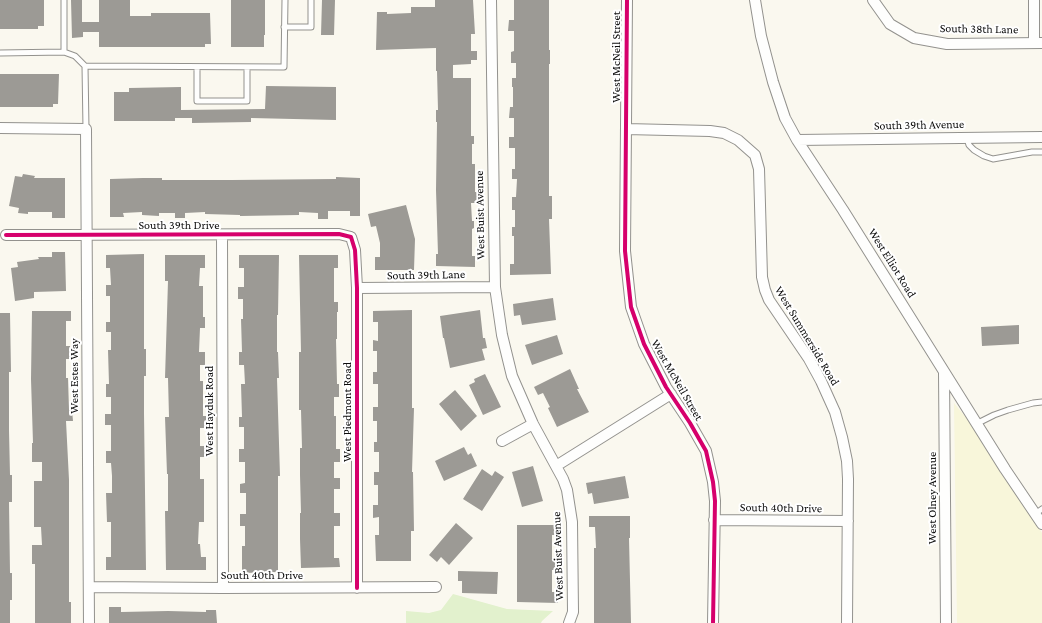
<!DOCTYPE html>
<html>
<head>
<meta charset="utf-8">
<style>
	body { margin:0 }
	canvas { display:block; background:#faf8ef }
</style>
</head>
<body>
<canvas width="1042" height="623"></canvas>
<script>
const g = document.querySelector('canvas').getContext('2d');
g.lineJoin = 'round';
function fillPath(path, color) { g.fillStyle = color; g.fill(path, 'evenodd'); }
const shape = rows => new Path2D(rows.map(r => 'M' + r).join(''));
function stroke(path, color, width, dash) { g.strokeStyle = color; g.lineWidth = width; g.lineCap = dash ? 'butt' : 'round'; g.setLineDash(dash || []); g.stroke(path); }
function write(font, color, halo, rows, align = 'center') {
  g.font = font + ' "Crimson Pro",serif'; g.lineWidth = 4; g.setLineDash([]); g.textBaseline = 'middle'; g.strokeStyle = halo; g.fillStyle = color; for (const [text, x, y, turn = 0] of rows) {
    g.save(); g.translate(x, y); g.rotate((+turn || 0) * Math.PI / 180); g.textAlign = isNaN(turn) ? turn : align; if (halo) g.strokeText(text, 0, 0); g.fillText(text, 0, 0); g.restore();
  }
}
const farmland = shape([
	[954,403,973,426,1042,533,1042,623,957,623]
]);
const green = shape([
	[453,594,507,609,553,611,542,621,541,623,406,623,406,611,429,613,441,610]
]);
const building = shape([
	[0,0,44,0,44,26,38,26,38,29,0,29],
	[71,0,82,0,82,22,99,22,99,0,130,0,130,16,151,16,151,13,210,13,211,44,205,44,205,47,99,47,99,32,83,32,83,37,72,38],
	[231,0,265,0,265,35,264,35,264,47,231,47],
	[322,0,335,0,334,35,321,35],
	[435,0,473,0,475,34,471,34,471,51,477,51,477,60,471,60,471,64,453,65,453,78,471,78,471,136,474,136,474,144,472,144,472,164,475,164,475,192,477,192,477,203,471,203,472,221,474,221,474,228,472,229,472,256,475,256,475,267,436,266,436,254,438,254,436,190,437,122,436,122,436,110,438,110,437,71,436,71,436,48,376,50,377,12,387,12,387,14,411,13,411,7,435,7],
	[514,0,549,0,549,50,550,50,550,64,549,64,549,196,552,196,552,219,549,219,551,274,510,275,510,264,514,264,514,236,512,236,512,227,515,227,515,210,512,210,512,197,516,197,517,179,512,179,512,169,515,169,515,148,509,148,509,137,514,137,514,118,509,118,510,107,513,107,513,87,512,87,512,78,516,78,516,63,511,63,511,52,514,51,514,31,508,31,509,20,514,20],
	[0,74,59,74,58,104,53,104,53,107,0,107],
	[266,86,336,87,336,120,251,118,251,122,192,123,192,118,175,118,175,121,114,121,114,92,129,92,129,88,181,87,181,110,265,109],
	[23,174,35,176,34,178,65,178,65,218,52,218,52,212,28,212,28,214,18,213,19,208,9,206,15,176,22,177],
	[336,177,360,178,360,216,350,216,350,211,328,211,328,219,318,219,318,213,299,212,299,215,240,216,240,215,205,214,205,212,185,213,185,218,175,218,175,213,159,213,159,216,142,215,142,212,123,213,124,217,110,217,110,179,143,178,162,178,162,180,232,180,336,179],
	[406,205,415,239,414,270,375,270,375,257,380,257,380,243,376,226,371,227,368,214],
	[52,252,65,252,66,291,34,292,34,298,15,301,11,268,18,267,17,262,39,259,38,257,52,257],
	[144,254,144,349,146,349,146,376,144,376,144,413,146,570,106,570,106,557,111,557,111,522,107,522,106,493,112,493,112,476,111,463,106,463,106,451,111,451,111,425,105,425,105,414,111,414,111,397,106,397,106,384,109,384,108,350,111,350,111,332,106,332,106,322,110,322,110,296,106,296,106,285,111,285,110,268,106,268,106,255],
	[165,255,205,255,205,268,200,268,199,286,203,286,203,317,205,317,205,328,200,328,199,352,205,352,205,365,200,365,200,381,203,381,203,416,206,416,206,428,200,428,200,446,205,446,205,457,200,457,200,479,204,479,204,522,199,522,198,544,200,544,201,557,206,557,206,570,166,570,165,511,168,511,168,474,167,474,165,417,169,417,168,378,165,378,168,281,165,281],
	[239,255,279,255,278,315,277,315,277,352,278,352,279,378,277,378,280,476,278,476,278,572,242,573,242,546,245,546,245,526,240,526,240,514,246,514,246,493,240,493,240,484,245,483,245,462,239,462,239,449,244,449,244,427,239,427,239,417,242,417,241,384,245,384,244,365,239,365,239,352,242,352,241,319,243,319,243,299,238,299,238,287,244,287,244,268,239,268],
	[299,255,338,255,338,268,334,268,334,302,338,302,338,312,337,312,337,339,336,339,337,384,339,384,339,397,334,397,334,416,336,416,336,449,340,449,340,462,334,462,334,478,340,478,340,489,334,489,334,513,340,513,340,526,334,526,334,558,339,558,340,567,301,568,300,539,300,513,301,513,300,475,300,448,302,448,301,410,299,410,299,352,301,352],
	[553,298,556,320,522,325,520,315,514,316,513,304],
	[412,310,412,408,414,408,412,472,413,472,414,531,411,531,411,561,376,561,375,535,379,535,379,517,373,518,373,505,378,505,378,485,374,485,374,472,379,472,379,452,374,452,374,442,377,442,377,421,373,421,373,407,378,407,378,384,373,384,373,372,377,372,377,351,373,351,373,340,378,341,378,322,373,322,373,311],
	[480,310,483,338,485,338,487,348,482,349,485,360,450,368,444,338,443,338,440,316],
	[32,311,71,311,71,321,66,321,66,346,70,346,71,359,66,359,66,378,68,378,69,410,72,410,73,421,66,421,69,480,69,602,71,602,71,623,35,623,35,564,32,564,32,545,42,545,41,527,34,527,34,481,42,481,42,462,32,462,32,443,33,443,31,379],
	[0,313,10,313,11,372,9,372,9,430,10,475,12,475,12,502,9,502,10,573,12,573,12,600,10,600,10,623,0,623],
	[1019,325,1019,344,982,346,981,327],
	[557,335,563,354,532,365,525,345],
	[570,369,579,389,577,389,589,412,557,427,548,408,550,407,543,393,538,395,534,387],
	[485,374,501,407,483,415,469,385,475,382,474,379],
	[455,390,477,416,461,431,439,404],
	[464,447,468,455,471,453,477,466,444,481,435,461],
	[533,466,543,501,522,507,512,472],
	[482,469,492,476,495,471,504,477,482,511,463,499],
	[625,476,629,498,594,504,592,493,588,494,586,483],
	[589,516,630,516,630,538,629,538,631,623,594,623,594,548,596,548,595,527,589,527],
	[456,523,473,538,449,565,441,557,437,562,429,555],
	[517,525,558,525,558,535,552,535,552,558,555,558,555,570,552,570,552,592,558,592,558,603,517,602],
	[458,571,498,572,497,594,462,593,462,581,458,581],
	[109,607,121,607,121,612,168,611,206,612,206,610,216,610,217,623,109,623]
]);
const service = shape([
	[284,27,311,27,311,0],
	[64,52,64,0],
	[0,53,64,52,75,56,85,66,284,67,285,0],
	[85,66,86,129],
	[197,67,197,101,247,101,247,67],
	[967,138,969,145,974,150,984,156,993,159,1032,152,1042,152],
	[976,424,994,415,1008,410,1033,403,1042,402],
	[1035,514,1042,509]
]);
const minor = shape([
	[491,0,495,287,502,335,512,376,533,424,563,479,567,490,572,522,573,612,569,623],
	[627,0,625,251,631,307,644,344,666,387,690,423,706,451,713,482,715,501,713,623],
	[755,0,761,36,773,82,785,118,797,140,843,210,1005,469,1042,524],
	[873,0,890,24,914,38,947,44,1042,43],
	[1034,0,1034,43],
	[0,128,86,129,89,623],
	[626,129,710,131,724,133,738,140,755,155,759,169,762,277,765,290,769,300,809,359,821,381,835,412,842,437,847,461,848,479,847,623],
	[797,140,1042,137],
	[6,235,339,234,351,237,355,250,357,288,357,588],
	[222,235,223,588],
	[357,288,495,287],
	[944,373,946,623],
	[502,441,533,424],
	[556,466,671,394],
	[714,520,848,521],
	[89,587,223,588,436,587]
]);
const cycleway = shape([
	[627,0,625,251,631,307,644,344,666,387,690,423,706,451,713,482,715,501,713,623],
	[6,235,339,234,351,237,355,250,357,288,357,588]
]);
const streetNames = [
	["South 38th Lane",979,29,1],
	["West McNeil Street",616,57,-90],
	["South 39th Avenue",919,125,-1],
	["West Buist Avenue",480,215,-91],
	["South 39th Drive",179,225],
	["West Elliot Road",892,263,58],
	["South 39th Lane",426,275,-1],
	["West Summerside Road",807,336,59],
	["West Estes Way",74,376,-90],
	["West McNeil Street",677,380,60],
	["West Hayduk Road",209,411,-90],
	["West Piedmont Road",347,412,-90],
	["West Olney Avenue",932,498,-90],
	["South 40th Drive",781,508,1],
	["West Buist Avenue",558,556,-92],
	["South 40th Drive",262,575]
];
fillPath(farmland, '#f8f6da');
fillPath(green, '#e2f1cd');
fillPath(building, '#9c9a95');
stroke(service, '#93928e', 7);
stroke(minor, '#93928e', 12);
stroke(service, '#fefefd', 5);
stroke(minor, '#fefefd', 10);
stroke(cycleway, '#d6006c', 4);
write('12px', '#0b0b0b', '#fff', streetNames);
</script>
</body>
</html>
